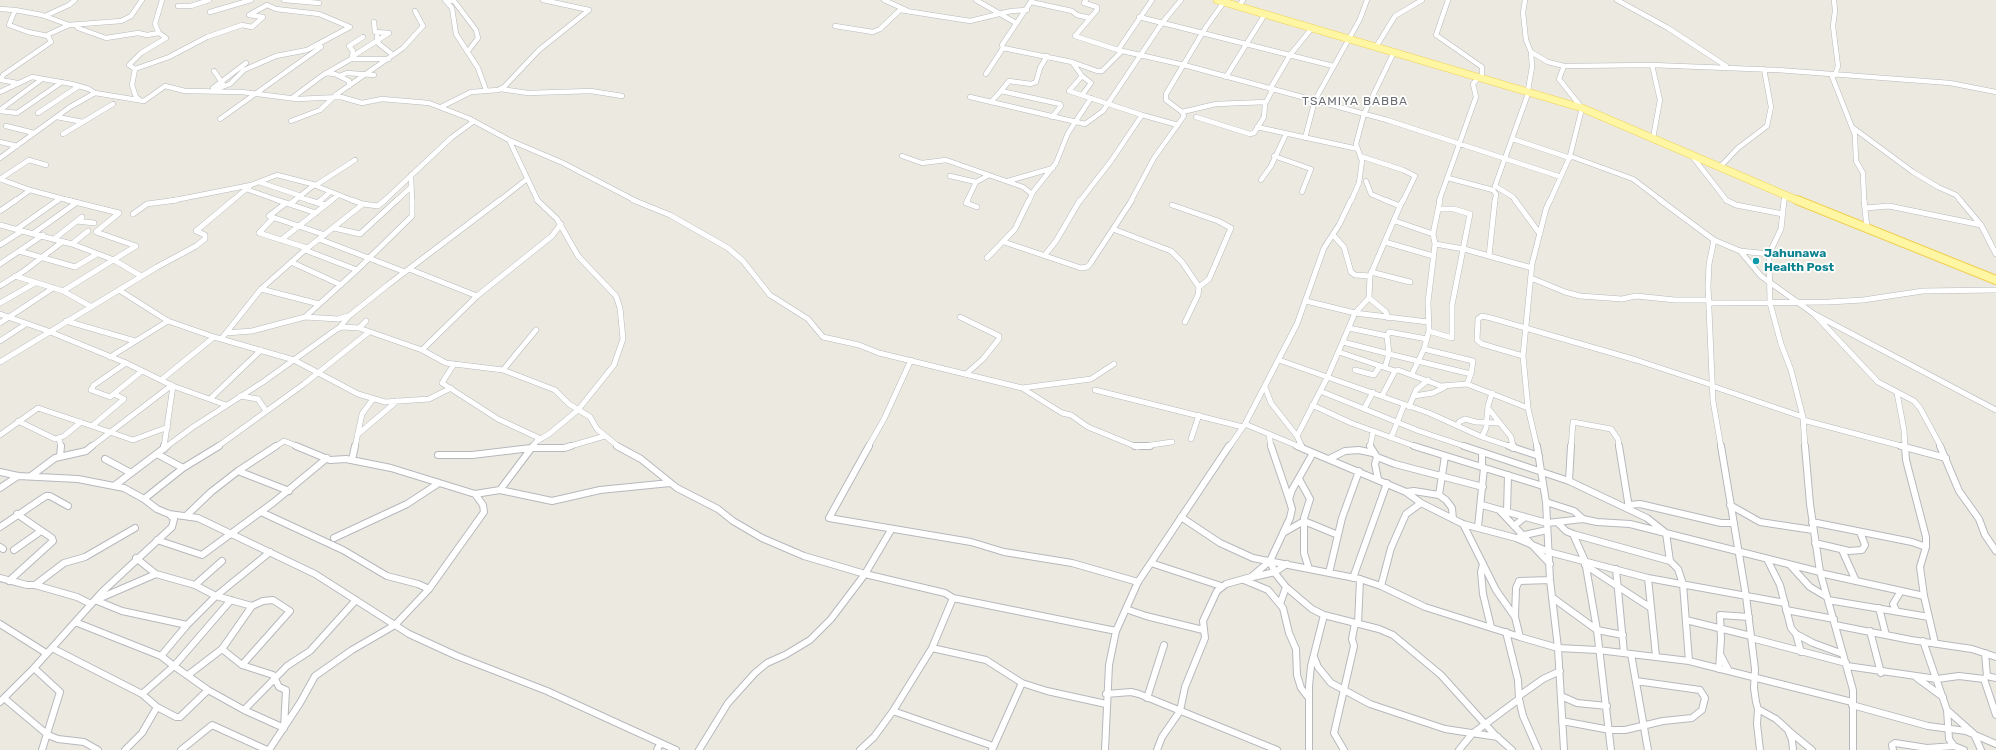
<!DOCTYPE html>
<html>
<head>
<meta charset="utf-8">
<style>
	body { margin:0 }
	canvas { display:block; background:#eceae0 }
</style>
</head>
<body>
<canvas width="1996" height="750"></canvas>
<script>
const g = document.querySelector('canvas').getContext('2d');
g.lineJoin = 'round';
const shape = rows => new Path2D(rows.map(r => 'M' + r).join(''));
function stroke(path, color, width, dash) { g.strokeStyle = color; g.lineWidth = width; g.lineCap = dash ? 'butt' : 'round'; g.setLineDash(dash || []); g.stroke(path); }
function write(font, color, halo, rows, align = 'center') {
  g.font = font + ' Rubik,sans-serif'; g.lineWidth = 3.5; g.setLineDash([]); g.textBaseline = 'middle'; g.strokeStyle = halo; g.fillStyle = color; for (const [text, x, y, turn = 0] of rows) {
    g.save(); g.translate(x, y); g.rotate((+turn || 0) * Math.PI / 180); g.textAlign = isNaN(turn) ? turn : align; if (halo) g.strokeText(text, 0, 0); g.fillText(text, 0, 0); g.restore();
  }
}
const minorFar2 = shape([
	[284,0,319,3],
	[445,0,452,8,456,34,478,68,486,90],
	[445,0,454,1,476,30,478,38,468,51],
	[543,0,589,10],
	[884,0,906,10],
	[976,0,1016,23],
	[1032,0,1002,45,1003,48,1072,62,1082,76,1069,91,1142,115,1111,161,1080,201],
	[1086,0,1084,3,1097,7,1097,10,1075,36,1118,50,1184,65,1387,120,1561,177],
	[1448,0,1436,35,1482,67,1482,78],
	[1525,0,1523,13,1526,40,1531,52,1532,67,1528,90],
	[1617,0,1668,28,1726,66],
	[1834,0,1835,11,1833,26,1838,66,1835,75],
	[1031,2,1072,11,1077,15,1090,18],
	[178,6,191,6,209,0],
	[1239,6,1243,0],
	[0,9,15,10,9,25,28,32,48,36],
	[15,10,42,15,69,25],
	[210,12,251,0],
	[45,16,69,5,75,0],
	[1139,17,1333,66],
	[76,25,78,28,106,38,138,33,147,35,159,33],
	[835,26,873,32,880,29,900,10,970,21,1011,11,1027,10],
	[377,36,378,43,393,55],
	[1376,47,1395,16,1422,0],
	[1118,50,1152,0],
	[1531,52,1548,62,1564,66],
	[353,56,389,33,375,32,374,22],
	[1047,56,1040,68,1036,82,1031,84,1009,81,1001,91,1060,104,1061,106,1052,117],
	[352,57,353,51,349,46,363,37],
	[1072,62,1097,71,1102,71,1122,51],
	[1652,65,1660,100,1653,138],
	[135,69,169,57,207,37,242,25,252,27,263,17,249,15,267,5,276,9,319,14,350,27],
	[214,71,223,84],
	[326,73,335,74,349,81,349,86],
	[986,74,1003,48],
	[1831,74,1855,135,1856,161,1863,173,1864,201],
	[339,76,347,73,374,75],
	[1082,76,1091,83,1082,95],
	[1226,77,1265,14],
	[17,83,1,80,3,75,51,42,48,36,49,34,69,25,121,21,131,16,142,0],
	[213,88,246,63],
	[500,89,528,93,591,91,622,96],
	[1270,89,1290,55,1312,28],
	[214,90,230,84,244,70,276,56,307,50,350,27],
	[0,92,32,77,72,84,89,89,95,93],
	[970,97,1085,124,1103,111,1162,23,1181,0],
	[292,98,323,75,351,59,389,59],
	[140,100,136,97,132,85,135,69,129,65,141,53,166,38,159,33,155,24,162,0],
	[991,102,1001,91],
	[441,107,471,92,498,90,504,87,539,50,589,10],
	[0,110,42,79],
	[0,111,17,113,62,82],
	[1182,112,1216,104,1266,102],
	[38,113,79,86],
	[1142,115,1178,125],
	[57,117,83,122],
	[1196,117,1250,134,1254,133,1264,117,1265,104,1273,89],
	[220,119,321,47],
	[291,121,320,110,337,94,403,48,423,26,415,11],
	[6,126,34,133],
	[1257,127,1358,149],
	[1852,127,1913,172,1938,187,1956,195,1961,201],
	[63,134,113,104],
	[1305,138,1315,100,1360,19,1367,0],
	[1513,139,1570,158],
	[509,140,538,201],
	[0,142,17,146],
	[902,156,922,163,946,160,1023,187,1032,194],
	[1274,156,1311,169,1302,192],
	[1360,156,1403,170,1415,176,1403,201],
	[1570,156,1633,179,1662,201],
	[1692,156,1727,201],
	[0,158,70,107,95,93,144,101,165,86,185,91,242,92,297,99,341,97,362,103,382,99,429,103,468,118,509,140,563,163,636,201],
	[1720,167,1738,148,1767,126,1771,107,1764,69],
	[411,175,412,201],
	[950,176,976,182],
	[1448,178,1493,190,1496,194,1495,201],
	[0,179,29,160,46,165],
	[0,179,30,190],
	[1261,180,1271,166,1286,134],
	[1008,181,1053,168],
	[1366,181,1371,194,1387,201],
	[259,182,301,196],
	[246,189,280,201],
	[299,197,311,201],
	[15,201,30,190,71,201],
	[57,201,59,199],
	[170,201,251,185,277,175,316,185,355,160],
	[232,201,251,185],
	[294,201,314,185,354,201],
	[320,201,330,192],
	[331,201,338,195],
	[384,201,451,138,474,121],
	[396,201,411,187],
	[499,201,527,179],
	[967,201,976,182,989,175],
	[1029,201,1033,192,1056,163,1068,133,1091,98],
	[1131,201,1154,158,1184,116,1182,112,1166,100,1166,94,1206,27,1224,2],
	[1351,201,1359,183,1362,161,1356,144,1364,114,1394,52],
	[1439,201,1476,97,1473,84,1479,77],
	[1516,201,1513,197,1495,186,1529,91],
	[1550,201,1570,156,1582,108,1559,79,1564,66,1652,65,1778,70,1950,83,1996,92],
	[1784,201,1785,195]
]);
const minorFar1 = shape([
	[277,200,316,213],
	[308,200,325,205],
	[633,200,670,215,728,248,743,261,770,295,808,319,823,337,859,345,879,353,1022,388,1062,413,1071,415,1088,427,1137,447,1172,442],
	[968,200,966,203,977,207],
	[1515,200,1540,234],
	[1660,200,1714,240,1740,251,1769,254],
	[1726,200,1736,205,1783,214],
	[1784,200,1781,229,1769,254,1770,303,1781,344,1791,370,1803,417,1805,447],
	[1864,200,1867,228],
	[1960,200,1981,225,1996,254],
	[286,203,269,216,325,235],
	[317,203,321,200],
	[290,204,295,200],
	[363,204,378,206,385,200],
	[1172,205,1218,221,1231,228,1209,279,1199,287],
	[1400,206,1403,200],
	[1865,208,1889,206,1981,225],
	[0,211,16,200],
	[133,214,147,204,177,200],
	[273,218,259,233,307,248],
	[77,221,94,223],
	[1395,221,1433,234],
	[0,225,22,231,0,245],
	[334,228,360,234,397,200],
	[17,229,58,200],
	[1113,229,1132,200],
	[22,231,72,244,88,231],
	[34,233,76,203],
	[1333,235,1344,247,1351,272,1355,275,1370,276],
	[54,239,82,217],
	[319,239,405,272],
	[281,240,332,200],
	[1714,240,1709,264,1708,286,1713,401,1721,447],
	[1004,242,1081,268,1087,267,1090,264,1113,229,1171,251,1182,262,1199,287,1198,295,1185,322],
	[1385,242,1433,256],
	[72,244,114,260,141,276],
	[1435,244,1464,249,1532,268],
	[305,250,357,270],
	[19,251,75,267,97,254],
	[1740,251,1761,276,1814,314,1996,410],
	[1045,255,1056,241,1080,200],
	[1489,256,1495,200],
	[987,258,1015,229,1029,200],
	[291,262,341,285],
	[0,264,43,235],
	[409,269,477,296],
	[1371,272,1410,282],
	[15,276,63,291,90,306],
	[1531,278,1565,292,1580,296,1622,299,1636,296,1675,300,1709,300],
	[0,286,24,271,62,242],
	[261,289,319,304],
	[119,290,168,321,214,337,294,360,358,394,385,402,429,399,451,388],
	[63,291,136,246,96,232,119,213,67,200],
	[1369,298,1386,312,1388,318],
	[1306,301,1355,313,1428,322],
	[0,303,35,283],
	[1709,303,1829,302,1863,300,1923,291,1996,290],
	[0,314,48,331,126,363,173,386,226,405],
	[1814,314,1878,382,1914,401,1920,408,1941,447],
	[305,317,357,270,412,216,412,200],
	[960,317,999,336,999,339,983,359,966,374],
	[66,321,135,341],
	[0,323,53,288],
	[339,328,349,316,389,284,500,200],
	[359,328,366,321],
	[1349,328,1387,336,1389,354,1471,374,1467,384],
	[1429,331,1452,338,1452,305,1470,214,1454,209,1438,209],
	[226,333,252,331,305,317,338,319,348,316],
	[1387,336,1389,332,1427,339],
	[222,338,261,289,305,250,363,204,352,200],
	[0,341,26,324],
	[1343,342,1389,354,1385,367],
	[1424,349,1473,361,1471,374],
	[422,350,477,296,552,236,561,224],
	[1339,352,1395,371],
	[1523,356,1482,344,1477,340,1478,319,1482,316,1491,318,1636,360,1712,385],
	[110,357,168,321],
	[1279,360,1429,413,1482,437,1512,447],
	[0,362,157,267,196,246,205,239,205,235,196,231,233,200],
	[126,363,94,385,91,390,110,397,142,371],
	[454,364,442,383,498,419,541,439],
	[503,370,536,330],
	[1355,370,1374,375,1380,366],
	[1412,374,1424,349,1429,331,1428,302,1435,244,1433,234,1440,200],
	[161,380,214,337],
	[1712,386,1803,417],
	[1265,387,1271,403,1297,436],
	[1022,388,1091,379,1114,364],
	[1095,390,1243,427],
	[1320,391,1419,431,1467,447],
	[1897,393,1904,430,1905,447],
	[114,394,124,399,92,426,133,440,168,427],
	[240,396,258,399,266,411],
	[1382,396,1395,371,1398,370,1441,386,1467,384,1528,408],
	[1414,396,1433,393,1445,387],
	[210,399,261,350],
	[1312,405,1351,423,1417,447],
	[1409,407,1416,390,1428,380],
	[1488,408,1511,437,1513,447],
	[1364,409,1373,392],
	[1803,420,1905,447],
	[18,421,55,439,64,436,81,422],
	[1245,424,1300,447],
	[1458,426,1459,422,1465,419,1476,422,1500,423],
	[1269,434,1271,447],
	[0,435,38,408,92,426],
	[357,435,397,401],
	[1482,437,1486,428,1488,406,1492,393],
	[1391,438,1404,405],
	[59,439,61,447],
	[1191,439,1199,415],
	[91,447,172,385],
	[164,447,173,386],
	[166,447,193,427,263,382,337,329,343,327,359,328,422,350,446,363,503,370,555,390,569,404,590,417,597,429,619,447],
	[217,447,304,384,369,332],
	[275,447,284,441,299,447],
	[355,447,362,414,373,399],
	[532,447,537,441,549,434,578,410,614,365,623,339,620,308,616,296,578,256,557,219,537,200],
	[567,447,605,436],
	[868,447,884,419,911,360],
	[1229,447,1245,424,1297,324,1324,248,1339,225,1351,200],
	[1302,447,1297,436,1328,376,1355,313,1369,298,1370,276,1400,206,1385,200],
	[1370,447,1373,432],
	[1537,447,1528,408,1523,356,1532,264,1546,209,1550,200],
	[1571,447,1573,422,1611,429,1618,439,1619,447]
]);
const minor = shape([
	[296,446,330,460,346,459,391,468,475,494,500,490,533,446],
	[617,446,641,459,677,488,718,509,733,521,762,538,804,556,865,574,945,593,953,598,1116,631],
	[869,446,829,518,971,542,1004,552,1072,563,1138,582],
	[1135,446,1150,446],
	[1271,446,1289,499],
	[1297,446,1406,492,1421,503,1463,524,1516,538,1549,552,1648,578,1785,603],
	[1301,446,1302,448],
	[1370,446,1377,457,1395,464,1483,487],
	[1414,446,1543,486],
	[1464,446,1569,481,1647,518,1666,533,1670,561,1678,569,1683,584,1689,661],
	[1509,446,1539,456],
	[1513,446,1513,448],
	[1537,446,1546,502,1550,580,1558,648,1564,750],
	[1619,446,1629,508],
	[1721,446,1746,596,1755,669,1754,688,1756,702,1758,709,1776,719,1788,730,1792,740,1793,750],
	[1805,446,1810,504,1820,572,1853,690,1853,750],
	[1901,446,1946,458],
	[1905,446,1906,460,1926,537,1926,547,1920,567,1924,596,1935,643],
	[1940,446,1959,491,1979,519,1985,535,1996,551],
	[164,449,164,446],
	[1482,453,1482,467],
	[157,454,183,468,219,446],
	[438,455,472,455,531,448,564,448,571,446],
	[60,456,61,446],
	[1377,457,1375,464,1378,479],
	[105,459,131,473],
	[1329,459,1345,451,1359,450,1373,453],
	[352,460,355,446],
	[238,471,289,491],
	[0,472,18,476,78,479,124,488,144,499,157,509,169,514,198,518,315,574,409,634,457,656,547,691,676,750],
	[31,476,55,458,86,451,92,446],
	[1299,479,1310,499,1304,518,1304,553,1309,569],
	[1569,481,1571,446],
	[114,486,167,446],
	[0,488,18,476],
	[500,490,552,501,600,490,670,483],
	[1406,492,1414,491,1439,495,1446,500,1452,508,1453,519],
	[1439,495,1445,456],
	[144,499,183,468],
	[1546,502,1574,511,1583,519,1597,522,1630,524,1820,572],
	[1482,505,1547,523,1583,519],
	[1629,505,1640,504,1721,523,1734,523],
	[1730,505,1760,522,1813,530],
	[1500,511,1550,564],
	[261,512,343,550,387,576,418,584,429,589],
	[1507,512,1508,475],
	[187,515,211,492,238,471,276,446],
	[1181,517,1220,543,1253,558,1360,579,1381,586,1425,607,1520,637],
	[1812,522,1912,542,1926,547],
	[1558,523,1566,531,1573,534,1670,561],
	[1463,524,1496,590,1515,617,1520,637,1558,648,1598,650,1689,661,1852,702],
	[1514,526,1525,517],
	[0,527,46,496,50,496,68,506],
	[1478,527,1484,468],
	[1283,533,1304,521,1338,535],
	[1573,534,1585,561,1597,630,1611,750],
	[1520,536,1547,530],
	[334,538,407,504,439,483],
	[157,540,202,555,274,502,327,458],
	[1815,543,1849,551,1862,550,1865,545,1860,532],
	[0,547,3,549],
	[14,550,41,531],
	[1842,550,1856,581],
	[136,558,156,574,195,585,216,596,252,606,222,649,242,665,273,675,279,687,286,690,284,728,244,710],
	[1767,559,1780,585,1791,628,1796,634,1813,643,1843,654],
	[1151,563,1221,586],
	[1483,564,1481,572,1483,594,1491,627],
	[1585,565,1651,608],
	[1790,565,1810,587,1827,597],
	[1616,569,1624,653],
	[1329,573,1342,518,1359,471],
	[1820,573,1924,596],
	[1253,577,1275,572,1287,564],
	[0,578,27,585,35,585,77,597,91,604],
	[1353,578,1387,483],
	[1648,578,1656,656],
	[1244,580,1268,590,1283,608,1289,633,1296,649,1297,675,1301,688,1308,697],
	[9,581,53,541,52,538,17,514],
	[35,585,64,563,85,557,135,528],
	[195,585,222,561],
	[1381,586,1391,548,1406,514,1421,503],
	[1553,598,1597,630,1623,635],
	[98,599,156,574],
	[95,600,122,611,187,625],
	[1828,600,1929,617],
	[1280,604,1286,587],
	[1879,608,1886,635],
	[1126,609,1146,616,1203,630],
	[1786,610,1834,619],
	[1896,610,1893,604,1901,591],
	[1324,615,1379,629,1393,635,1441,675,1495,735,1512,750],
	[1515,616,1516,588,1519,581,1550,580],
	[1686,620,1751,636],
	[75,622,161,656,174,666,231,600],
	[0,624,46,653],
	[1358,624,1360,579],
	[1835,625,1911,640,1972,649,1996,657],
	[1870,631,1881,673],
	[1506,632,1518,680,1519,699,1523,716,1538,750],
	[1796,634,1801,652],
	[1751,638,1846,663],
	[1923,641,1947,710,1949,739,1954,746,1964,750],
	[52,648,142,694,174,666,208,690,244,710,287,666,310,651,356,600],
	[932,648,986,660,1022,683,1047,691,1106,704],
	[1631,654,1648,750],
	[1720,654,1729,671],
	[161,656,187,625,216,596,270,552],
	[1314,657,1318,667,1331,683,1370,704,1445,729,1498,737],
	[242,665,290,611,273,600,263,601,252,606],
	[1847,666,1937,679,1959,676,1984,679,1987,676,1985,653],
	[34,668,60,692,42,750],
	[1719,669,1721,639,1720,615,1749,617],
	[188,675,222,649],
	[1987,676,1996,678],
	[1917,678,1943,697],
	[1984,679,1996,715],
	[1106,694,1131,692,1139,694,1277,750],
	[1519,696,1543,679,1560,671],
	[1561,696,1577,703,1607,706],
	[4,698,48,735,58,739,84,742,98,750],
	[1147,698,1164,645],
	[0,702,34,668,102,592,172,527,174,519,169,514],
	[1852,705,1928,726,1966,731,1996,744],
	[157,707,176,717,180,717,208,690],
	[1758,709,1757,724,1760,750],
	[1947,710,1974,734,1981,750],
	[893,711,993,746],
	[1562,721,1610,730,1625,730,1663,721,1692,718,1702,710,1705,698,1700,690,1636,681],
	[1789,731,1812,750],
	[125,750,142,733,157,707,142,694],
	[181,750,212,725,267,750],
	[269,750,300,703,315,676,352,650,395,625,429,589,484,512,483,505,475,494],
	[657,750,660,744],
	[699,750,728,703,755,673,767,663,785,655,810,640,831,619,865,574,891,530],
	[860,750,874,737,893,711,932,648,953,598],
	[992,750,1022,683],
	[1105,750,1109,665,1116,631,1138,582,1229,446],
	[1157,750,1162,737,1180,711,1185,687,1205,638,1203,621,1217,591,1226,584,1251,577,1270,561],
	[1309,750,1309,686,1311,666,1324,615,1312,609,1286,587,1275,573,1270,561,1290,518,1292,509,1289,499,1292,490,1313,453],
	[1344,750,1334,733,1354,646,1352,639,1355,623],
	[1459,750,1472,734,1519,699],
	[1893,750,1892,745,1895,743,1927,748,1954,746]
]);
const primaryFar1 = shape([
	[1217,0,1582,108,1799,201]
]);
const primary = shape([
	[1797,200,1996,280]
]);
const markers = [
	[1756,261,4,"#0f9aa8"]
];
const farQuarternames = [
	["TSAMIYA BABBA",1355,102]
];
const cultureNames = [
	["Jahunawa",1764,254],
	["Health Post",1764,268]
];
stroke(minorFar2, '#b6b8bd', 5.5);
stroke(minorFar1, '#b6b8bd', 6);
stroke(minor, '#b6b8bd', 8);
stroke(primaryFar1, '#f0d055', 8);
stroke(primary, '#f0d055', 10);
stroke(minorFar2, '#fff', 4.5);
stroke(minorFar1, '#fff', 5);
stroke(minor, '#fff', 6);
stroke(primaryFar1, '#fef6a3', 7);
stroke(primary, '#fef6a3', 8);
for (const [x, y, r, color] of markers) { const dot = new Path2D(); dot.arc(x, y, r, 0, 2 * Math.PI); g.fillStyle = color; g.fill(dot); stroke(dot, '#fff', 1.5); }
g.letterSpacing = '1px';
write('12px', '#6a6e73', '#fff', farQuarternames);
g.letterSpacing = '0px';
write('bold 12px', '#0d838f', '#fff', cultureNames, 'left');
</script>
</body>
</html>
